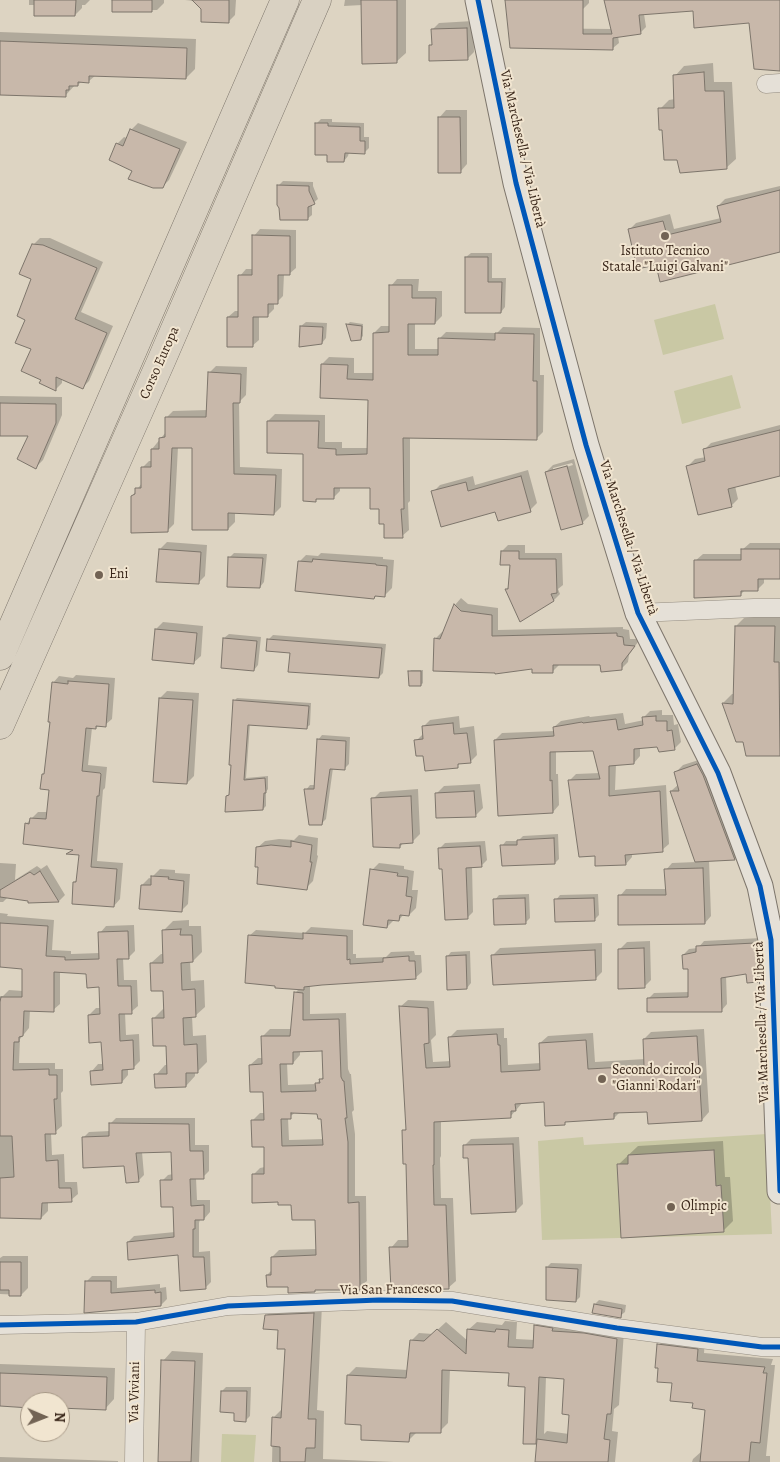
<!DOCTYPE html>
<html>
<head>
<meta charset="utf-8">
<style>
	body { margin:0 }
	#map { position:relative; width:780px; height:1462px; overflow:hidden; background:#ddd4c2; font-family:Alegreya,serif }
	canvas { display:block }
	.north { position:absolute; left:20px; top:1392px; width:50px; height:50px; box-sizing:border-box; background:#f1e5d0; border:1px solid #a79987; border-radius:50%; rotate:91deg; font-size:14px; font-weight:700; line-height:20px; text-align:center; color:#392619 }
	.north::after { content:''; display:block; margin:auto; width:18px; height:22px; background:#726354; clip-path:polygon(50% 0,100% 100%,50% 72%,0 100%) }
</style>
</head>
<body>
<div id="map">
<canvas width="780" height="1462"></canvas>
<div class="north">N</div>
</div>
<script>
const g = document.querySelector('canvas').getContext('2d');
g.lineJoin = 'round';
function fillPath(path, color) { g.fillStyle = color; g.fill(path, 'evenodd'); }
const shape = rows => new Path2D(rows.map(r => 'M' + r).join(''));
function stroke(path, color, width, dash) { g.strokeStyle = color; g.lineWidth = width; g.lineCap = dash ? 'butt' : 'round'; g.setLineDash(dash || []); g.stroke(path); }
function write(font, color, halo, rows, align = 'center') {
  g.font = font + ' Alegreya,serif'; g.lineWidth = 4; g.setLineDash([]); g.textBaseline = 'middle'; g.strokeStyle = halo; g.fillStyle = color; for (const [text, x, y, turn = 0] of rows) {
    g.save(); g.translate(x, y); g.rotate((+turn || 0) * Math.PI / 180); g.textAlign = isNaN(turn) ? turn : align; if (halo) g.strokeText(text, 0, 0); g.fillText(text, 0, 0); g.restore();
  }
}
const green = shape([
	[715,304,724,339,663,355,654,320],
	[732,375,741,408,682,424,674,391],
	[767,1134,772,1234,542,1240,538,1141,583,1137,584,1145],
	[222,1434,256,1435,254,1462,221,1462]
]);
const shadow = shape([
	[29,0,90,0,85,5,82,5,82,8,75,15,35,5,29,5],
	[113,0,164,0,164,3,157,10,113,11],
	[185,0,236,0,235,15,228,22,195,1],
	[345,0,406,0,406,53,396,62,362,5,344,6],
	[506,0,589,0,589,3,582,10],
	[606,0,691,0,644,14,646,27,640,33,618,36,619,43,613,48,516,28,612,29],
	[473,21,474,52,467,59,430,46,433,43,432,30,439,23],
	[0,32,196,39,195,69,186,78,96,75,89,81,82,81,78,85,75,85,65,96,0,94],
	[713,63,714,82,732,82,736,159,726,168,678,158,660,109,669,100,675,99,675,76,684,66],
	[446,110,467,110,467,164,460,172,439,118],
	[321,119,332,119,332,122,364,123,364,137,369,137,369,148,365,152,349,152,348,156,344,161,316,124],
	[138,123,187,142,169,180,162,187,134,170,117,144,124,137,127,138,131,130],
	[283,181,313,182,313,186,318,199,312,204,312,215,307,219,278,186],
	[780,186,780,251,656,263,629,230,636,223,670,214,674,229,721,218,718,206,725,199],
	[260,229,296,230,296,268,289,274,284,274,283,296,277,302,274,302,274,309,268,315,259,315,259,340,252,346,228,317,235,311,240,311,240,276,246,269,253,269,254,236],
	[40,238,50,238,103,262,81,312,113,326,89,381,83,387,62,379,62,383,56,389,42,379,33,349,27,320,32,278,33,245],
	[471,253,492,253,492,278,506,278,505,307,501,312,466,257],
	[397,279,419,279,418,291,442,291,442,316,435,323,415,322,415,349,439,349,439,339,446,332,497,333,503,327,540,328,540,375,544,375,543,432,536,439,410,437,410,501,408,503,409,530,402,536,385,523,371,487,340,487,340,491,333,498,318,498,316,500,304,452,268,421,275,414,325,415,325,442,342,442,342,448,368,448,369,399,322,364,329,357,354,358,354,373,374,373,374,333,381,326,390,326,391,286],
	[306,322,327,323,326,338,322,343,301,326],
	[350,322,363,324,363,336,361,338,352,339,348,324],
	[216,366,247,367,246,395,239,402,240,467,282,469,281,507,274,514,235,512,235,522,228,529,194,447,178,447,174,524,167,531,132,496,142,483,142,468,149,461,152,461,152,449,166,432,166,418,173,411,208,410,209,373],
	[0,396,62,397,62,415,43,460,36,467,30,435,0,435],
	[780,425,780,475,735,486,738,499,731,506,688,466,695,459,706,457,704,450,711,443],
	[574,459,589,516,582,523,546,472,553,465],
	[572,463,573,465,553,471,553,468],
	[528,470,537,503,530,510,496,511,433,492,440,485,473,476,475,485],
	[167,542,207,545,205,576,198,583,160,549],
	[750,543,780,543,780,578,764,578,764,583,757,590,745,590,740,595,695,561,703,554,743,554,742,550],
	[508,545,525,545,525,553,562,553,563,585,558,589,560,594,554,600,521,620,506,589,510,586,512,564,502,551],
	[234,553,267,554,264,582,260,587,230,557],
	[321,553,383,557,383,559,394,560,392,588,385,595,377,595,374,598,299,562,306,555,318,556],
	[461,598,468,604,498,608,498,630,623,627,623,629,629,630,630,639,640,639,629,655,628,662,621,669,602,664,559,665,552,672,435,639,442,632,444,632,455,605],
	[745,617,780,617,780,755,747,754,744,740,723,703,732,694,735,694,736,626],
	[163,622,203,626,201,656,193,663,156,629],
	[229,634,261,637,258,665,254,670,224,638],
	[273,635,386,644,383,673,379,677,268,640],
	[411,670,423,670,423,683,421,685,409,672],
	[76,675,115,678,112,719,105,725,99,725,96,728,92,728,88,765,107,767,105,788,103,790,97,861,123,863,120,899,114,906,74,882,78,879,80,854,69,853,74,849,26,824,38,812,48,812,50,789,43,774,46,772,51,721,53,683,59,676,73,678],
	[167,691,199,693,194,776,187,783,160,698],
	[237,698,311,703,310,725,307,727,250,724,246,778,268,776,268,789,266,792,266,806,263,809,227,797,230,793,234,701],
	[662,710,662,715,673,715,674,725,678,724,681,742,674,749,658,746,640,747,640,756,634,763,616,764,615,790,666,785,669,844,662,850,632,853,632,857,626,864,596,855,570,780,576,774,600,773,594,750,556,750,556,774,558,774,559,805,553,812,495,740,502,733,555,731,554,727,561,721,589,716,590,717,623,713,625,724,644,720,644,717,650,711],
	[459,716,460,728,474,726,477,755,470,762,461,762,457,766,424,754,416,741,423,734,423,727,430,720],
	[322,735,350,737,349,764,344,769,333,768,326,819,322,823,306,790,310,785,315,785,318,740],
	[705,758,742,852,735,859,709,860,711,916,705,923,620,896,626,889,667,889,666,870,672,863,696,862,671,791,679,784,676,772,683,765],
	[480,784,483,808,476,815,437,793,444,786],
	[418,789,420,834,413,841,404,842,400,847,373,799,380,792],
	[558,834,559,859,555,863,502,846,506,841,518,841,523,836],
	[299,835,318,838,317,855,318,856,313,881,306,888,259,866,257,848,265,841,279,839,294,840],
	[485,841,487,860,481,866,472,866,473,912,467,918,444,868,439,849,445,843],
	[0,863,16,864,15,880,37,866,41,869,47,865,65,895,59,901,29,901,29,900,8,897,3,902,0,902],
	[379,863,404,866,404,869,414,871,412,890,418,890,416,908,409,915,404,914,399,920,395,919,387,927,372,870],
	[160,869,175,870,175,873,190,874,188,904,181,911,142,885,149,878,152,879,153,876],
	[529,894,530,918,525,923,495,900,499,895],
	[598,894,599,915,594,920,556,900,560,895],
	[0,913,8,914,7,916,54,920,52,950,71,951,71,954,100,953,100,933,106,926,134,925,135,951,129,957,123,958,124,980,137,980,138,1006,131,1012,125,1013,126,1035,139,1034,140,1061,133,1068,128,1068,128,1075,122,1082,92,1071,98,1064,104,1064,103,1041,89,1015,96,1008,101,1008,100,986,88,973,60,972,60,1004,53,1010,30,1010,29,1028,20,1039,19,1063,55,1063,55,1069,63,1069,63,1091,61,1093,62,1126,55,1132,51,1133,52,1155,64,1154,65,1182,77,1182,78,1194,71,1200,48,1201,48,1211,41,1218,0,1217,0,996,3,996,9,990,23,991,24,968,0,966],
	[189,920,189,926,201,926,202,952,193,961,190,961,191,981,204,980,205,1007,195,1016,192,1016,193,1036,206,1035,207,1062,197,1072,195,1072,195,1076,186,1086,156,1075,165,1065,168,1065,167,1044,153,1019,163,1009,165,1009,165,989,151,963,161,954,164,954,164,930,173,921],
	[311,927,353,930,353,954,356,954,356,958,386,957,391,952,414,951,415,955,421,955,422,972,415,978,310,985,310,1014,346,1013,348,1069,350,1074,351,1074,354,1110,352,1112,355,1134,355,1196,366,1196,367,1281,359,1288,289,1286,267,1275,272,1270,272,1257,279,1250,317,1249,317,1218,293,1203,279,1201,253,1175,260,1168,265,1167,265,1145,252,1121,260,1113,265,1113,265,1091,250,1065,258,1058,263,1058,262,1037,270,1029,292,1029,295,993,299,989,249,936,256,930,305,933],
	[323,1050,324,1076,316,1084,288,1085,287,1063,293,1063,300,1055,300,1051],
	[296,1112,318,1113,322,1117,324,1139,289,1140,288,1118],
	[761,938,764,975,758,981,747,973,726,976,727,1004,721,1011,648,999,654,993,689,992,689,968,683,955,689,949,698,948,704,941],
	[650,941,651,980,644,987,620,949,627,942],
	[602,943,602,972,595,979,493,955,500,948],
	[470,951,471,983,467,988,447,957,451,952],
	[408,1000,434,1001,436,1035,431,1040,433,1062,451,1061,449,1038,457,1030,504,1028,504,1038,507,1038,508,1065,541,1063,540,1043,548,1036,593,1033,595,1062,645,1059,644,1039,651,1032,704,1029,709,1112,702,1120,648,1110,620,1112,614,1118,567,1120,564,1124,545,1101,523,1102,510,1117,441,1121,441,1156,440,1158,441,1198,453,1198,456,1281,448,1288,391,1248,398,1240,409,1240,407,1163,404,1131,407,1127,400,1007],
	[116,1118,195,1118,195,1145,209,1145,209,1171,203,1177,196,1178,197,1200,210,1200,210,1212,204,1219,200,1219,199,1223,199,1252,210,1251,211,1282,205,1288,179,1253,128,1242,134,1236,175,1232,174,1206,162,1181,168,1175,173,1174,172,1151,142,1152,144,1175,138,1181,126,1165,83,1138,89,1132,110,1131,110,1124],
	[519,1137,523,1204,516,1211,469,1156,464,1146,471,1139],
	[723,1141,725,1177,730,1177,733,1221,723,1231,618,1165,638,1146],
	[3,1256,28,1256,28,1288,21,1295,0,1294,0,1258],
	[551,1263,582,1264,580,1297,576,1301,547,1267],
	[92,1276,117,1276,117,1288,160,1284,160,1288,166,1287,167,1299,161,1305,86,1311,86,1282],
	[599,1300,626,1305,625,1312,620,1316,595,1304],
	[322,1305,317,1410,324,1411,323,1459,394,1462,272,1462,273,1418,282,1409,286,1348,280,1329,266,1316,275,1307],
	[543,1318,624,1331,619,1405,614,1409,612,1431,618,1432,615,1462,536,1462,539,1439,535,1442,527,1386,510,1372,450,1369,448,1423,440,1431,416,1433,408,1441,362,1424,348,1375,356,1367,408,1370,411,1341,419,1333,433,1334,446,1322,468,1341,468,1330,477,1322,502,1325,505,1321,517,1322,516,1339,535,1340,535,1326],
	[546,1377,566,1378,570,1414,569,1434,547,1431,544,1434],
	[667,1336,705,1341,704,1353,773,1359,771,1365,775,1365,766,1456,770,1456,770,1462,692,1462,693,1459,702,1451,706,1408,694,1402,673,1382,659,1345],
	[172,1351,203,1353,199,1462,159,1462,163,1361],
	[0,1364,115,1368,114,1399,105,1409,60,1407,60,1402,30,1402,30,1406,0,1405],
	[226,1387,251,1387,250,1416,245,1421,235,1412,222,1391],
	[0,1457,118,1461,118,1462,0,1462]
]);
const building = shape([
	[34,0,76,0,75,16,34,16,34,0],
	[112,0,152,0,152,12,112,12,112,0],
	[192,0,229,0,229,23,201,22,201,9,192,0],
	[361,0,397,0,397,63,362,64,361,0],
	[505,0,583,0,583,34,612,34,604,0,780,0,780,71,754,69,749,23,694,28,693,11,639,15,641,34,613,38,613,50,510,48,505,0],
	[467,28,468,60,429,61,429,45,432,45,431,29,467,28],
	[0,41,187,48,186,79,89,76,89,83,78,82,78,86,69,86,69,90,66,90,66,97,0,95,0,41],
	[704,72,705,91,724,91,727,169,680,173,677,160,664,160,662,130,659,130,658,108,674,108,673,75,704,72],
	[438,117,460,117,461,173,438,173,438,117],
	[315,123,328,123,328,126,360,127,360,141,365,141,365,154,345,153,344,162,327,162,327,155,315,155,315,123],
	[130,129,180,149,163,188,153,188,128,179,132,171,109,160,116,143,123,146,130,129],
	[277,185,309,186,309,191,315,204,308,207,308,220,280,220,279,208,277,205,277,185],
	[780,190,780,252,660,282,656,265,637,269,628,229,663,221,667,235,721,222,717,206,780,190],
	[252,235,290,236,290,275,278,275,278,304,268,304,268,317,253,317,253,347,227,347,227,317,238,317,238,275,252,275,252,235],
	[32,244,43,245,97,268,75,319,107,333,83,389,56,377,56,391,39,383,41,380,21,371,31,349,15,343,25,320,17,316,31,279,19,274,32,244],
	[465,257,488,257,488,282,502,282,501,313,465,313,465,257],
	[389,285,412,285,412,298,436,298,435,324,408,324,408,355,438,355,438,338,495,340,495,333,534,334,533,381,537,381,537,440,403,438,404,509,401,509,403,538,384,538,384,524,379,524,379,509,370,509,370,488,334,488,334,499,316,499,316,502,303,501,303,454,267,453,267,421,319,421,318,448,336,449,336,455,367,454,368,400,320,398,321,364,348,365,347,379,373,380,373,333,389,332,389,285],
	[346,324,362,326,361,340,351,341,346,324],
	[300,326,323,327,322,344,299,347,300,326],
	[208,372,241,374,240,403,233,403,234,474,276,475,274,515,228,513,228,530,192,530,192,448,172,448,168,532,131,533,131,496,135,494,135,488,141,488,141,467,151,467,151,449,159,449,159,438,165,437,165,417,206,417,208,372],
	[0,403,56,404,56,423,36,469,17,459,28,436,0,436,0,403],
	[780,430,780,476,728,489,732,507,698,515,686,466,705,461,703,449,780,430],
	[567,466,583,524,561,530,545,472,567,466],
	[521,476,531,512,498,521,495,512,441,527,431,491,466,482,468,491,521,476],
	[159,549,201,552,199,584,156,582,159,549],
	[741,549,780,549,780,579,758,579,758,591,741,591,741,596,694,598,694,560,741,560,741,549],
	[501,551,519,551,519,559,556,559,557,593,551,594,554,601,520,622,505,589,508,589,510,565,500,565,501,551],
	[228,557,263,558,260,588,227,587,228,557],
	[313,559,376,564,376,565,387,566,385,597,375,596,374,599,295,591,298,561,312,562,313,559],
	[454,604,461,611,492,615,492,636,617,633,617,636,623,637,624,645,635,646,622,663,622,670,601,672,600,665,553,665,553,673,532,673,532,669,495,674,495,673,433,671,434,638,440,639,454,604],
	[735,626,775,626,774,662,779,662,780,756,746,756,743,742,736,742,722,703,733,704,735,626],
	[155,629,197,633,194,664,152,660,155,629],
	[223,638,257,641,254,671,221,668,223,638],
	[267,639,382,648,379,678,288,672,290,653,266,651,267,639],
	[408,671,421,671,421,686,409,686,408,671],
	[68,681,109,684,106,727,96,726,96,729,86,728,82,771,100,773,101,774,99,796,97,796,91,867,117,869,114,907,72,904,73,882,76,882,79,855,66,854,73,850,23,844,25,823,29,824,30,818,46,819,49,790,40,789,42,774,44,774,50,722,48,722,52,682,68,684,68,681],
	[159,698,193,700,187,784,153,782,159,698],
	[233,700,309,706,307,729,248,725,244,780,265,778,266,793,264,793,263,810,225,812,226,796,229,795,231,765,229,765,233,700],
	[656,716,656,721,667,721,667,731,672,730,675,750,659,752,657,747,634,749,634,764,609,766,609,796,660,791,663,852,625,855,626,865,595,866,595,856,579,857,568,780,600,779,593,751,550,752,550,781,552,780,553,813,498,816,494,740,554,736,553,727,582,722,583,723,616,719,618,730,643,725,642,717,656,716],
	[453,723,454,734,467,733,471,763,458,764,458,768,425,771,423,756,416,756,414,740,423,739,422,726,453,723],
	[317,739,346,741,345,770,330,769,322,825,309,825,304,789,314,789,317,739],
	[697,764,703,775,735,860,695,862,670,791,679,791,674,772,697,764],
	[474,791,476,817,436,818,435,793,474,791],
	[411,796,413,843,400,844,400,848,373,847,371,798,411,796],
	[554,838,555,864,502,866,500,845,517,845,517,840,554,838],
	[291,841,312,845,310,862,312,862,307,890,257,884,258,867,255,867,256,847,271,845,291,847,291,841],
	[480,846,482,867,466,868,468,919,445,920,442,869,439,869,438,848,480,846],
	[703,868,705,924,618,925,618,895,666,895,664,869,703,868],
	[370,869,398,873,397,876,408,877,406,896,412,897,409,916,400,915,399,921,388,920,387,928,363,925,370,869],
	[40,871,59,902,28,903,28,901,0,897,0,890,30,872,34,875,40,871],
	[151,876,169,877,168,879,184,881,182,912,139,909,141,885,151,885,151,876],
	[525,898,526,924,494,925,493,899,525,898],
	[594,898,595,921,555,922,554,899,594,898],
	[0,923,48,926,46,956,65,957,65,960,99,959,98,932,128,931,129,959,117,959,118,986,131,986,132,1014,119,1014,120,1041,133,1040,134,1069,122,1070,122,1083,91,1085,90,1071,103,1070,101,1042,89,1043,88,1015,100,1014,99,987,87,988,86,974,54,972,54,1012,24,1011,23,1036,19,1037,19,1042,14,1042,13,1070,49,1069,49,1075,57,1075,57,1099,54,1099,56,1134,45,1134,46,1161,58,1160,59,1188,71,1188,72,1202,42,1203,41,1219,0,1218,0,1178,14,1177,12,1136,0,1136,0,1002,1,997,22,997,22,969,0,967,0,923],
	[181,929,180,935,192,935,193,962,181,963,182,990,195,989,196,1017,183,1018,184,1045,197,1044,198,1073,186,1073,186,1087,155,1088,154,1074,167,1074,166,1046,153,1046,152,1018,164,1018,163,991,151,991,150,963,163,963,162,930,181,929],
	[303,933,347,936,347,960,350,959,350,964,383,962,383,958,409,956,409,961,415,961,416,979,322,985,304,987,304,990,275,988,275,986,245,983,248,935,303,939,303,933],
	[755,943,758,982,747,983,746,974,721,978,722,1012,647,1012,647,998,688,997,688,969,683,969,682,955,696,952,696,946,755,943],
	[644,948,645,988,618,989,618,949,644,948],
	[595,950,596,980,493,985,491,955,595,950],
	[466,955,467,989,447,990,446,956,466,955],
	[294,992,303,993,303,1020,339,1019,341,1077,343,1081,344,1081,347,1118,345,1118,348,1142,348,1203,359,1202,360,1290,315,1290,315,1292,288,1293,288,1287,267,1287,266,1275,271,1275,271,1257,316,1255,315,1220,292,1220,291,1205,278,1205,278,1202,252,1203,252,1174,264,1174,264,1147,252,1147,251,1120,264,1120,263,1092,250,1092,249,1065,262,1064,261,1036,290,1036,294,992],
	[322,1051,323,1079,319,1079,320,1083,315,1083,316,1091,281,1092,280,1064,293,1064,293,1052,322,1051],
	[291,1113,317,1114,318,1119,321,1119,323,1145,282,1146,281,1119,291,1119,291,1113],
	[399,1006,428,1008,429,1043,424,1044,426,1068,450,1067,448,1037,497,1034,498,1045,500,1045,501,1072,540,1070,539,1043,586,1040,588,1069,644,1066,643,1039,697,1036,702,1121,648,1124,647,1112,614,1113,614,1119,565,1122,565,1125,545,1126,544,1102,515,1104,516,1111,511,1111,511,1118,434,1122,434,1165,433,1165,434,1205,446,1205,449,1289,391,1290,389,1247,408,1247,406,1164,403,1164,402,1130,406,1130,399,1006],
	[109,1123,189,1124,190,1151,203,1151,204,1179,190,1179,191,1206,204,1205,204,1220,195,1220,195,1229,193,1229,193,1257,204,1257,206,1289,180,1291,178,1255,128,1260,127,1242,174,1237,173,1207,161,1207,160,1180,172,1180,171,1152,136,1153,139,1182,126,1183,124,1166,83,1168,82,1137,109,1136,109,1123],
	[513,1144,516,1212,471,1214,468,1158,463,1158,463,1145,513,1144],
	[714,1150,716,1186,721,1185,724,1232,621,1238,617,1164,628,1164,628,1155,714,1150],
	[0,1262,21,1262,21,1296,9,1296,9,1290,0,1290,0,1262],
	[546,1267,578,1269,576,1302,546,1300,546,1267],
	[85,1281,111,1281,111,1293,155,1290,155,1293,161,1292,161,1306,84,1313,85,1281],
	[594,1304,622,1309,621,1318,592,1313,594,1304],
	[314,1313,308,1419,316,1419,315,1448,306,1448,305,1462,280,1462,280,1447,271,1446,272,1417,281,1418,285,1349,277,1349,278,1330,263,1329,265,1315,314,1313],
	[534,1325,553,1328,552,1331,584,1333,617,1339,611,1414,607,1414,604,1439,610,1440,608,1462,535,1462,537,1439,567,1443,569,1415,562,1414,564,1379,539,1377,536,1444,523,1444,525,1387,508,1386,509,1373,442,1370,441,1433,410,1433,409,1442,361,1440,361,1425,345,1424,347,1375,406,1378,410,1340,424,1341,437,1329,466,1354,467,1329,495,1332,496,1329,509,1330,508,1347,533,1348,534,1325],
	[657,1344,698,1349,697,1361,765,1367,763,1373,767,1373,760,1443,751,1442,749,1462,700,1462,705,1410,692,1408,693,1403,670,1401,672,1383,657,1382,658,1368,655,1368,657,1344],
	[161,1360,195,1361,191,1462,158,1462,161,1360],
	[0,1373,107,1377,106,1410,60,1408,60,1402,30,1402,30,1408,0,1406,0,1373],
	[221,1391,247,1391,246,1422,234,1421,234,1413,220,1412,221,1391]
]);
const street = shape([
	[766,84,780,83],
	[638,613,754,608,780,608],
	[0,1325,136,1322,228,1306,379,1300,452,1301,617,1328,762,1347,780,1347],
	[134,1462,136,1322]
]);
const secondary = shape([
	[478,0,516,183,586,445,638,613,718,773,760,886,771,940,780,1191]
]);
const primary = shape([
	[0,656,285,0],
	[0,725,162,359,317,0]
]);
const cycleway = shape([
	[478,0,516,183,586,445,638,613,718,773,760,886,771,940,780,1191],
	[0,1325,136,1322,228,1306,379,1300,452,1301,617,1328,762,1347,780,1347]
]);
const markers = [
	[665,236,5,"#726354"],
	[99,575,5,"#726354"],
	[602,1079,5,"#726354"],
	[671,1207,5,"#726354"]
];
const streetNames = [
	["Via Marchesella / Via Libertà",522,149,77],
	["Corso Europa",160,363,-66],
	["Via Marchesella / Via Libertà",628,538,72],
	["Via Marchesella / Via Libertà",762,1022,-92],
	["Via San Francesco",391,1290,-1],
	["Via Viviani",135,1392,-89]
];
const poiNames = [
	["Istituto Tecnico",665,252,"center"],
	["Statale \"Luigi Galvani\"",665,268,"center"],
	["Eni",109,575],
	["Secondo circolo",612,1071],
	["\"Gianni Rodari\"",612,1087],
	["Olimpic",681,1207]
];
fillPath(green, '#c9c8a4');
fillPath(shadow, '#0003');
fillPath(building, '#c8b8aa');
stroke(building, '#7d756b', 1);
stroke(street, '#948c81', 19);
stroke(secondary, '#7d756b', 27);
stroke(primary, '#7d756b', 29);
stroke(street, '#e5e0d7', 18);
stroke(secondary, '#e5e0d7', 25);
stroke(primary, '#d9d1c2', 28);
stroke(cycleway, '#0057b8', 5);
for (const [x, y, r, color] of markers) { const dot = new Path2D(); dot.arc(x, y, r, 0, 2 * Math.PI); g.fillStyle = color; g.fill(dot); stroke(dot, '#f1e5d0', 2); }
write('14px', '#392619', '#f1e5d0', streetNames);
write('14px', '#392619', '#f1e5d0', poiNames, 'left');
</script>
</body>
</html>
